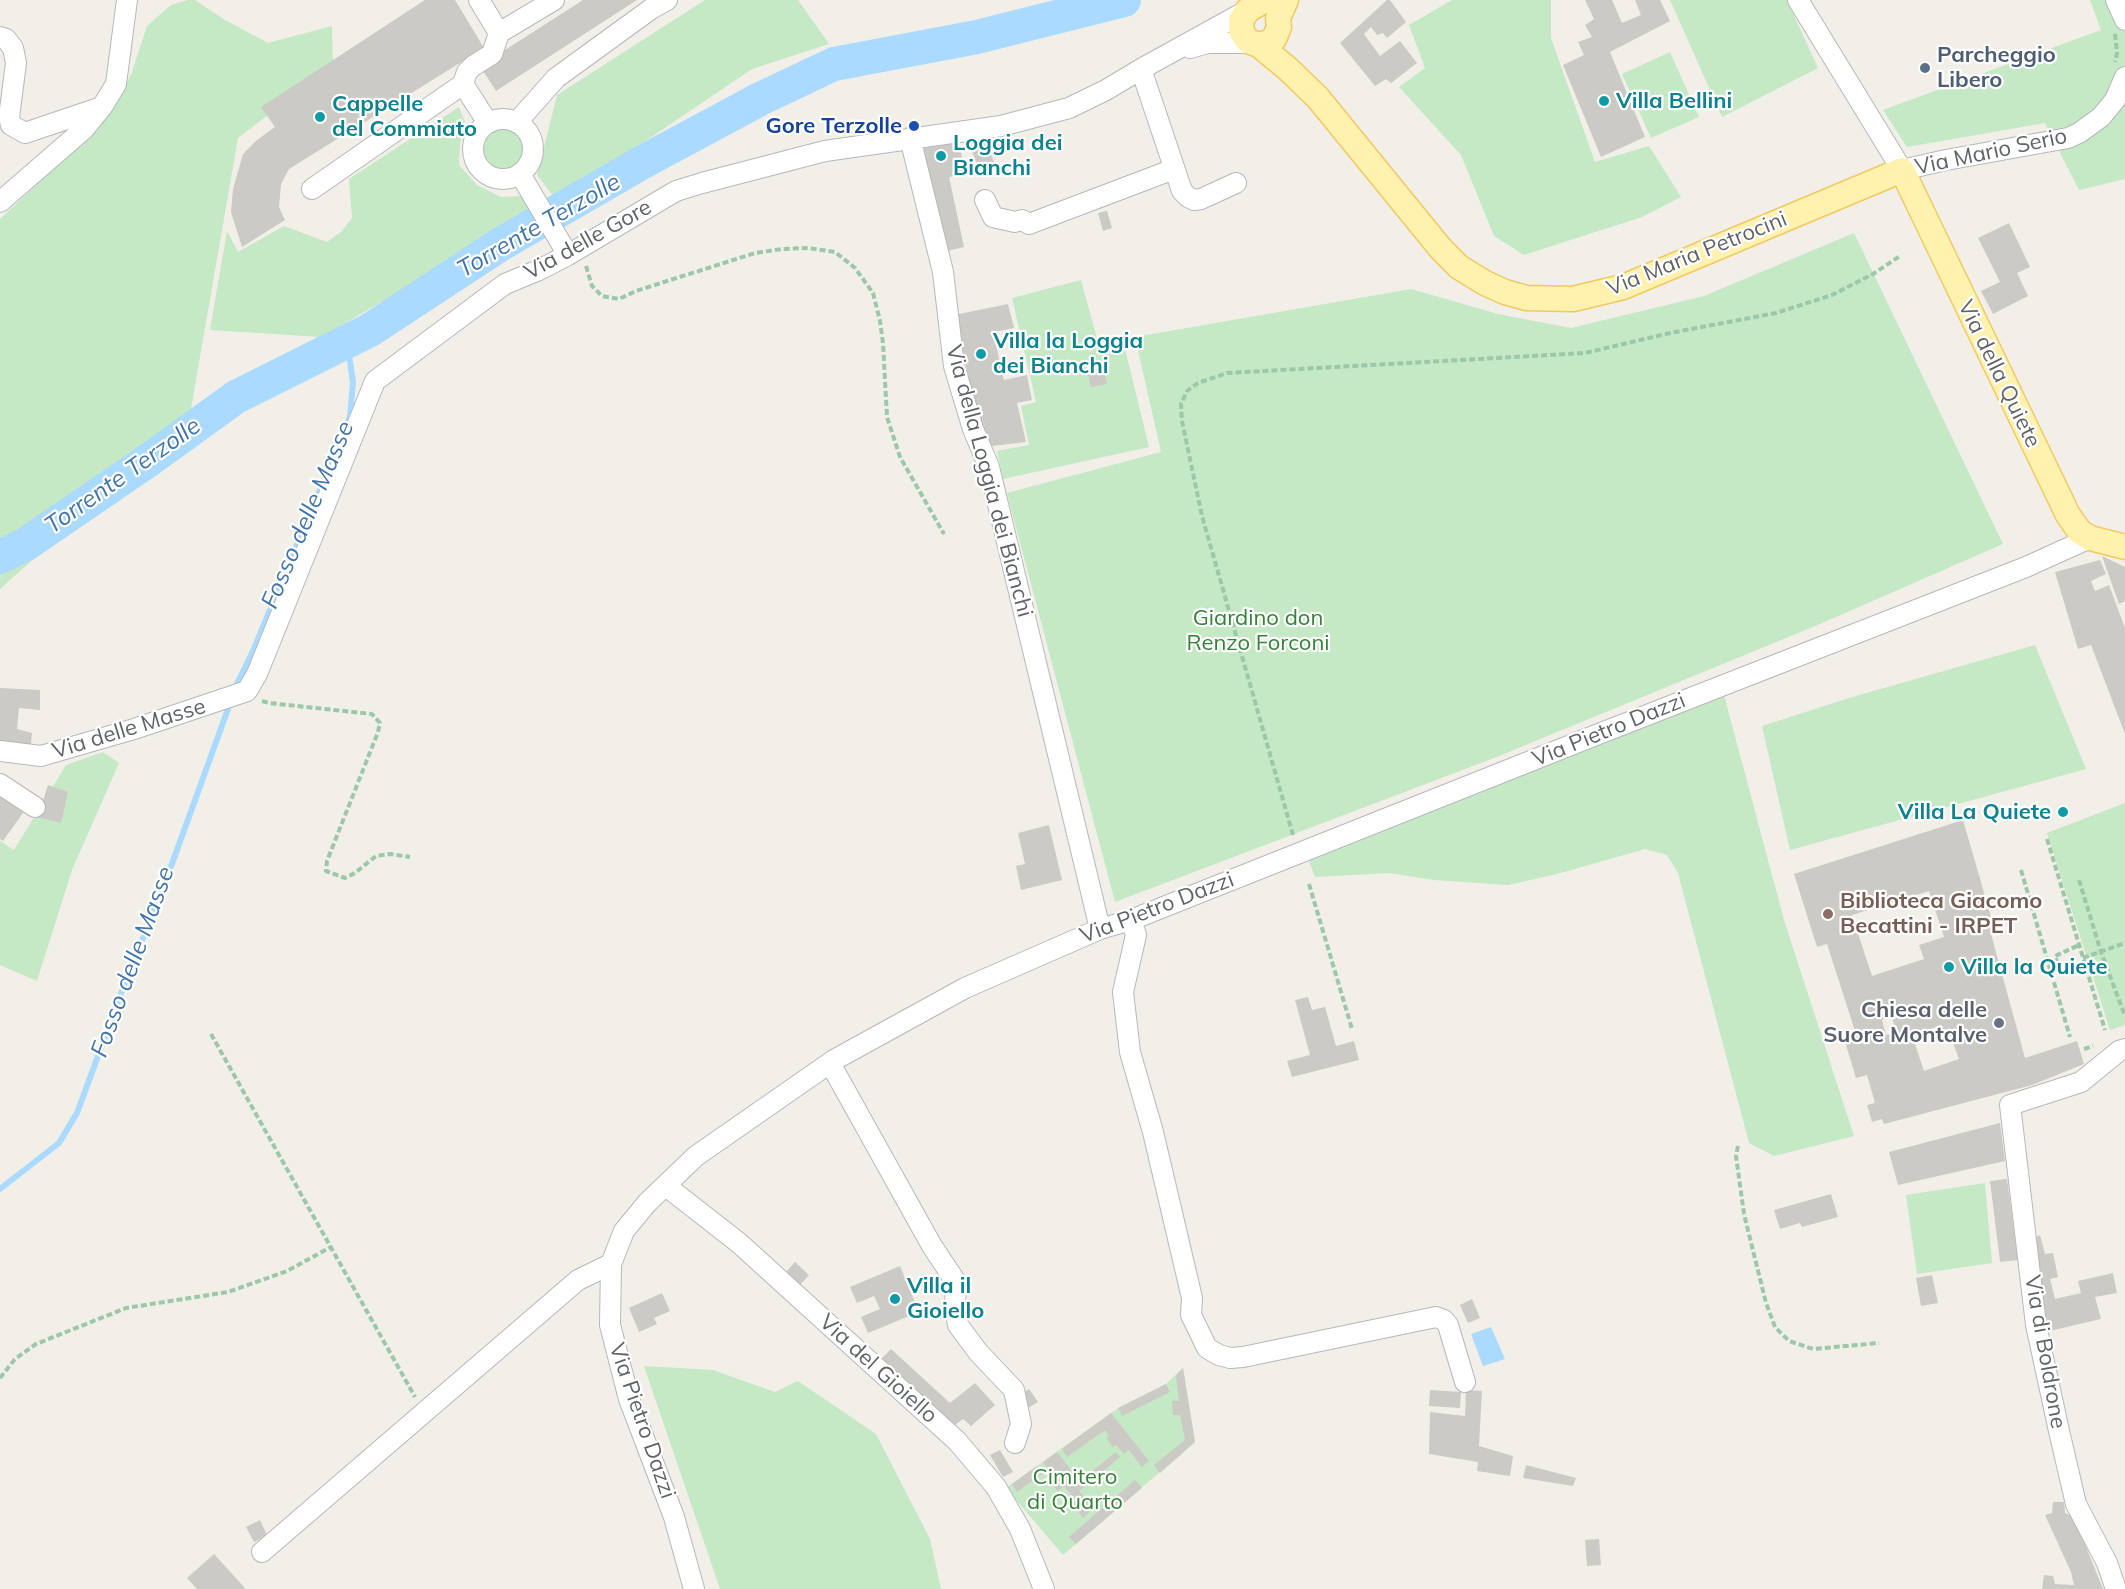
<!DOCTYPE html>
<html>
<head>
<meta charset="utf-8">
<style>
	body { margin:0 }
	canvas { display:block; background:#f1efe8 }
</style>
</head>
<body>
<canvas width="2125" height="1589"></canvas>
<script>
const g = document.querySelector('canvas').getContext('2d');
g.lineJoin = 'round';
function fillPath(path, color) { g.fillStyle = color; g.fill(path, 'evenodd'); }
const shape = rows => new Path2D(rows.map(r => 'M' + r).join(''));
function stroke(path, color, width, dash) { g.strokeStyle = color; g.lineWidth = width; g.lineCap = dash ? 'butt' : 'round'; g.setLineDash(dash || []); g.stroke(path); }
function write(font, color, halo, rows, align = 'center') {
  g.font = font + ' Mulish,sans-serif'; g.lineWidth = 4.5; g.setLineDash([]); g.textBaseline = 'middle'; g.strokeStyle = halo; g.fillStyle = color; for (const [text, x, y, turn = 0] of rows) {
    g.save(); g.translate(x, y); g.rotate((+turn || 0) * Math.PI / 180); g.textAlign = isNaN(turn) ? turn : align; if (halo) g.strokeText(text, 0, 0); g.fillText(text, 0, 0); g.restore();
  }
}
const green = shape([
	[188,0,195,0,225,20,268,43,332,26,333,65,238,138,189,420,0,589,0,219,102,124,131,75,147,26,171,5],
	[705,0,798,0,829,44,752,69,557,201,537,175,557,95],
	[1452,0,1551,0,1551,38,1595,162,1649,146,1681,197,1642,217,1524,255,1494,236,1461,155,1399,87,1425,68,1409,25],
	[1670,0,1787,0,1818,68,1722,117],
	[2090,0,2125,0,2125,179,2079,190,2045,123,1907,147,1883,110,2101,30],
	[1670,52,1699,117,1651,138,1622,74],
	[459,107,465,122,460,144,459,165,477,185,501,197,521,196,533,214,321,337,210,330,227,231,238,252,284,226,327,242,342,231,352,218,349,179],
	'484 149a20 20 0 1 1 40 0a20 20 0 1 1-40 0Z',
	[1854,233,2003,544,1820,624,1494,758,1115,902,1007,493,1161,452,1135,337,1411,289,1498,314,1571,328,1704,296],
	[1081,280,1101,353,1125,349,1149,447,1003,479,997,451,1029,445,1021,406,1036,402,1012,298],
	[2035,645,2086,769,1790,850,1762,726,1849,698],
	[1724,695,1784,920,1854,1136,1774,1156,1749,1143,1678,873,1667,855,1645,849,1557,874,1508,885,1434,880,1389,873,1315,877,1309,861],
	[103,752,119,763,72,870,37,981,0,965,0,841,14,850,66,765],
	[2125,803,2125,1025,2110,1030,2047,833],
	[1985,1183,1992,1263,1917,1274,1906,1195],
	[644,1366,713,1370,775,1392,798,1381,876,1434,930,1539,941,1589,720,1589],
	[1183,1368,1195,1442,1063,1555,1006,1488,1118,1408,1166,1384]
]);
const water = shape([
	[1491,1327,1505,1359,1483,1366,1471,1334]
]);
const stream = shape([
	[237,684,253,651,350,417,353,382,347,342],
	[0,1189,59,1143,77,1113,123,988,165,883,228,709]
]);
const river = shape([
	[0,557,26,544,146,462,236,397,370,330,501,244,641,163,760,99,834,64,977,37,1124,0]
]);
const building = shape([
	[425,0,455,0,484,48,289,169,281,184,279,207,285,220,242,247,231,212,233,189,243,154,257,140,275,127,261,107],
	[583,0,637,0,496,91,480,66],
	[1387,0,1390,0,1406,22,1387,38,1383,33,1377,35,1371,27,1364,34,1380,56,1400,41,1417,63,1391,83,1386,79,1375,86,1340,43],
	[1585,0,1612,0,1622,23,1641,15,1635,0,1660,0,1670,21,1610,52,1645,137,1601,157,1563,65,1584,55,1578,42,1592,37,1585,25,1594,19],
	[958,140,966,174,949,177,964,247,943,252,920,149],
	[986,141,994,162,978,167,970,146],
	[1107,211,1112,228,1103,231,1098,213],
	[2009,223,2030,267,2017,273,2028,296,1993,314,1981,291,2000,282,1978,238],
	[1008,304,1014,328,993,332,1004,380,1027,375,1032,400,1017,403,1026,442,985,447,954,315],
	[1102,365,1107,384,1091,387,1087,370],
	[2102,556,2125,567,2125,601,2119,604],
	[2100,560,2106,574,2091,581,2095,591,2109,585,2125,628,2125,734,2091,645,2078,649,2055,572],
	[0,688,40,690,40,710,19,708,17,729,32,733,31,745,0,741],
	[48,785,68,792,61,823,38,817],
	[0,793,25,810,3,841,0,839],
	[1963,820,1996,934,1991,934,2025,1058,2077,1041,2084,1064,2032,1085,1884,1124,1882,1119,1872,1122,1867,1105,1875,1103,1867,1075,1856,1078,1843,1035,1855,1031,1827,944,1817,947,1794,874],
	[1929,891,1944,937,1919,945,1924,959,1872,976,1852,915],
	[1892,1017,1896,1032,1886,1035,1882,1020],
	[1939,1026,1942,1035,1949,1032,1959,1059,1924,1071,1912,1035],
	[1049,825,1062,880,1021,890,1016,866,1025,864,1018,833],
	[1308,997,1312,1010,1325,1007,1336,1046,1354,1041,1359,1060,1292,1077,1287,1061,1310,1055,1295,1000],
	[2000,1123,2005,1161,1898,1185,1889,1152],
	[2007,1179,2018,1260,2000,1262,1990,1181],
	[1831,1194,1838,1217,1802,1227,1800,1223,1780,1229,1774,1210],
	[2040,1235,2045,1254,2053,1253,2058,1277,2050,1279,2055,1299,2081,1293,2078,1281,2113,1273,2117,1293,2095,1297,2101,1319,2045,1332,2029,1240],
	[795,1262,809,1275,799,1286,785,1273],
	[900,1266,919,1312,868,1333,861,1317,880,1309,874,1296,857,1303,850,1287],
	[1932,1275,1938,1303,1921,1306,1916,1278],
	[662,1293,670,1311,654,1318,657,1324,639,1332,629,1308],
	[1472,1299,1480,1318,1468,1323,1460,1305],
	[891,1349,950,1403,975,1383,995,1405,971,1426,963,1419,951,1428,880,1360],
	[1183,1368,1195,1442,1160,1473,1154,1465,1185,1440,1180,1415,1173,1415,1172,1401,1179,1401,1176,1375],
	[1166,1384,1170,1392,1122,1416,1118,1408],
	[1029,1389,1038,1402,1025,1410,1016,1397],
	[1430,1390,1461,1392,1460,1408,1429,1406],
	[1466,1390,1482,1391,1479,1446,1513,1456,1510,1476,1477,1471,1478,1462,1429,1454,1430,1412,1465,1416],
	[1111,1413,1149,1461,1142,1467,1129,1450,1124,1454,1116,1445,1113,1447,1106,1438,1109,1436,1105,1430,1067,1457,1062,1449],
	[1000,1450,1013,1472,1003,1477,990,1455],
	[1057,1452,1084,1487,1079,1491,1093,1508,1083,1518,1072,1504,1076,1501,1064,1486,1058,1491,1050,1482,1055,1477,1043,1462],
	[1116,1452,1120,1457,1090,1483,1085,1477],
	[1526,1465,1576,1478,1573,1486,1523,1478],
	[1037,1466,1042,1474,1017,1492,1012,1484],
	[1135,1480,1142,1488,1076,1544,1069,1537],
	[2053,1502,2064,1502,2065,1513,2074,1517,2103,1589,2042,1589,2044,1575,2053,1576,2055,1584,2074,1585,2071,1572,2045,1515,2052,1513],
	[260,1520,267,1535,254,1542,246,1527],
	[1599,1539,1601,1565,1587,1566,1585,1540],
	[214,1554,245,1588,244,1589,197,1589,187,1578]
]);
const path = shape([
	[2115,34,2117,53,2115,62],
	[586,266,592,286,602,296,619,299,636,291,755,253,782,249,808,248,835,252,855,268,873,293,880,321,883,343,887,417,900,457,944,534],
	[262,701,269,703,372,714,380,723,378,732,327,861,326,871,345,878,355,873,376,856,390,854,410,857],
	[1293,835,1202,516,1182,421,1181,404,1187,391,1198,383,1227,373,1585,353,1670,333,1776,313,1832,295,1873,274,1900,256],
	[2047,839,2105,1030],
	[2021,870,2070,1037],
	[2079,880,2101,952,2125,1016],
	[1309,884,1352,1029],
	[2083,958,2125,943],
	[2058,964,2055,956,2079,945],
	[2049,967,2058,964,2061,973,2086,967],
	[211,1034,415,1397],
	[2084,1049,2093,1046],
	[1738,1146,1736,1156,1744,1214,1766,1303,1775,1327,1789,1341,1813,1349,1879,1343],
	[0,1378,15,1359,36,1344,126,1308,228,1292,287,1271,331,1247]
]);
const minor = shape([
	[479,0,499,33],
	[1798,0,1902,170,1946,160,2068,138,2079,133,2101,117,2115,100,2125,77],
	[2116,0,2125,20],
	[0,37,6,39,13,48,16,63,9,117,11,125,25,133,102,107],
	[1190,48,1208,43,1252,43],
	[1141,69,1182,191,1188,197,1194,200,1201,199,1236,183],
	[463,84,467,72,473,66,492,54,499,33,554,0],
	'473 149a30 30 0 1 1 60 0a30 30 0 1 1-60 0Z',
	[517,122,556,78,651,9,667,0],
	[910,138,943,272,954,366,973,429,989,467,1100,929],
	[520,174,568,255],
	[312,189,463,84,488,123],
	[985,200,993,217,1015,222,1022,220,1029,224,1174,169],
	[0,202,84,129,102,107,116,84,127,0],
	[0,751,41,756,134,729,247,691,257,674,375,381,505,284,539,270,568,255,676,191,702,183,825,151,1001,126,1069,108,1106,90,1141,69,1248,10],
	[0,784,35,807],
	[1131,920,1136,935,1123,992,1130,1052,1153,1132,1192,1298,1191,1315,1207,1348,1219,1355,1230,1358,1243,1357,1436,1317,1444,1320,1448,1325,1465,1382],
	[830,1063,932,1246,956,1282,955,1308,958,1325,978,1352,1014,1390,1021,1424,1015,1443],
	[666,1186,739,1243,957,1441,996,1487,1020,1529,1044,1589],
	[262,1552,578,1280,611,1264],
	[694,1589,674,1517,629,1399,610,1325,611,1264,624,1231,647,1203,696,1156,834,1060,965,988,1100,929,1131,920,1596,735,2026,567,2090,538],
	[2116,1589,2107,1563,2076,1504,2059,1431,2036,1325,2010,1105,2081,1082,2119,1051,2125,1049]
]);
const major = shape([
	[1265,0,1248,10,1241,20,1242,33,1248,41,1256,44,1264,44,1274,39,1279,27,1278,18,1286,0],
	[1259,45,1288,69,1318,98,1441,249,1459,267,1485,283,1505,292,1526,298,1573,299,1623,287,1902,170,2068,515,2080,532,2090,538,2125,547]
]);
const markers = [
	[1925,68,6,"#5c6f8a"],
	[1604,101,6,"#0f9aa8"],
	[320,117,6,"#0f9aa8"],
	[914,126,6,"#1a4fb4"],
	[941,156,6,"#0f9aa8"],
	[981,354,6,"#0f9aa8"],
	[2063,812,6,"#0f9aa8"],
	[1828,914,6,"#8d6e63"],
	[1949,967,6,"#0f9aa8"],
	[1999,1023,6,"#6b7280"],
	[895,1299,6,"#0f9aa8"]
];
const serviceNames = [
	["Parcheggio",1937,55],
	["Libero",1937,80]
];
const cultureNames = [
	["Villa Bellini",1616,101],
	["Cappelle",332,104],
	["del Commiato",332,129],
	["Loggia dei",953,143],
	["Bianchi",953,168],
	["Villa la Loggia",993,341],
	["dei Bianchi",993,366],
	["Villa La Quiete",2051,812,"right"],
	["Villa la Quiete",1961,967],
	["Villa il",907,1286],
	["Gioiello",907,1311]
];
const transitNames = [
	["Gore Terzolle",902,126]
];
const streetNames = [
	["Via Mario Serio",1991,152,-12],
	["Via delle Gore",588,240,-29],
	["Via Maria Petrocini",1697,254,-22],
	["Via della Quiete",1999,374,64],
	["Via della Loggia dei Bianchi",989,481,75],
	["Via delle Masse",129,729,-17],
	["Via Pietro Dazzi",1609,730,-22],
	["Via Pietro Dazzi",1157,908,-21],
	["Via di Boldrone",2045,1352,80],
	["Via del Gioiello",878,1369,42],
	["Via Pietro Dazzi",642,1421,71]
];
const parkNames = [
	["Giardino don",1258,618],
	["Renzo Forconi",1258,643],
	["Cimitero",1075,1477],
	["di Quarto",1075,1502]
];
const educationNames = [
	["Biblioteca Giacomo",1840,901],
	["Becattini - IRPET",1840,926]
];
const worshipNames = [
	["Chiesa delle",1987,1010],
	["Suore Montalve",1987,1035]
];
const waterNames = [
	["Torrente Terzolle",539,226,-30],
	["Torrente Terzolle",123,476,-35],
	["Fosso delle Masse",308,515,-67],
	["Fosso delle Masse",133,962,-70]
];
fillPath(green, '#c5e8c5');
fillPath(water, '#aadaff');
stroke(stream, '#aadaff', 6);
stroke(river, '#aadaff', 34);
fillPath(building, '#cccac5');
stroke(minor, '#b5b8bc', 22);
stroke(major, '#f2c960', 27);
stroke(path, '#9cc7a9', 4, [6, 3]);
stroke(minor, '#fff', 20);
stroke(major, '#fff2af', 24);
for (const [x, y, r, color] of markers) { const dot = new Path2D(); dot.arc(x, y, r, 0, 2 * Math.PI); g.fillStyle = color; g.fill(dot); stroke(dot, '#fff', 2); }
write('bold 22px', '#4e5e75', '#fff', serviceNames, 'left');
write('bold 22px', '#0d838f', '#fff', cultureNames, 'left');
write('bold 22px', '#164399', '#fff', transitNames, 'right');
write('22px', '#5f6368', '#fff', streetNames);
write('22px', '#348238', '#fff', parkNames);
write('bold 22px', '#785e54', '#fff', educationNames, 'left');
write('bold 22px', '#5b616d', '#fff', worshipNames, 'right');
write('italic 24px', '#4174aa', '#fff', waterNames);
</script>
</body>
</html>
